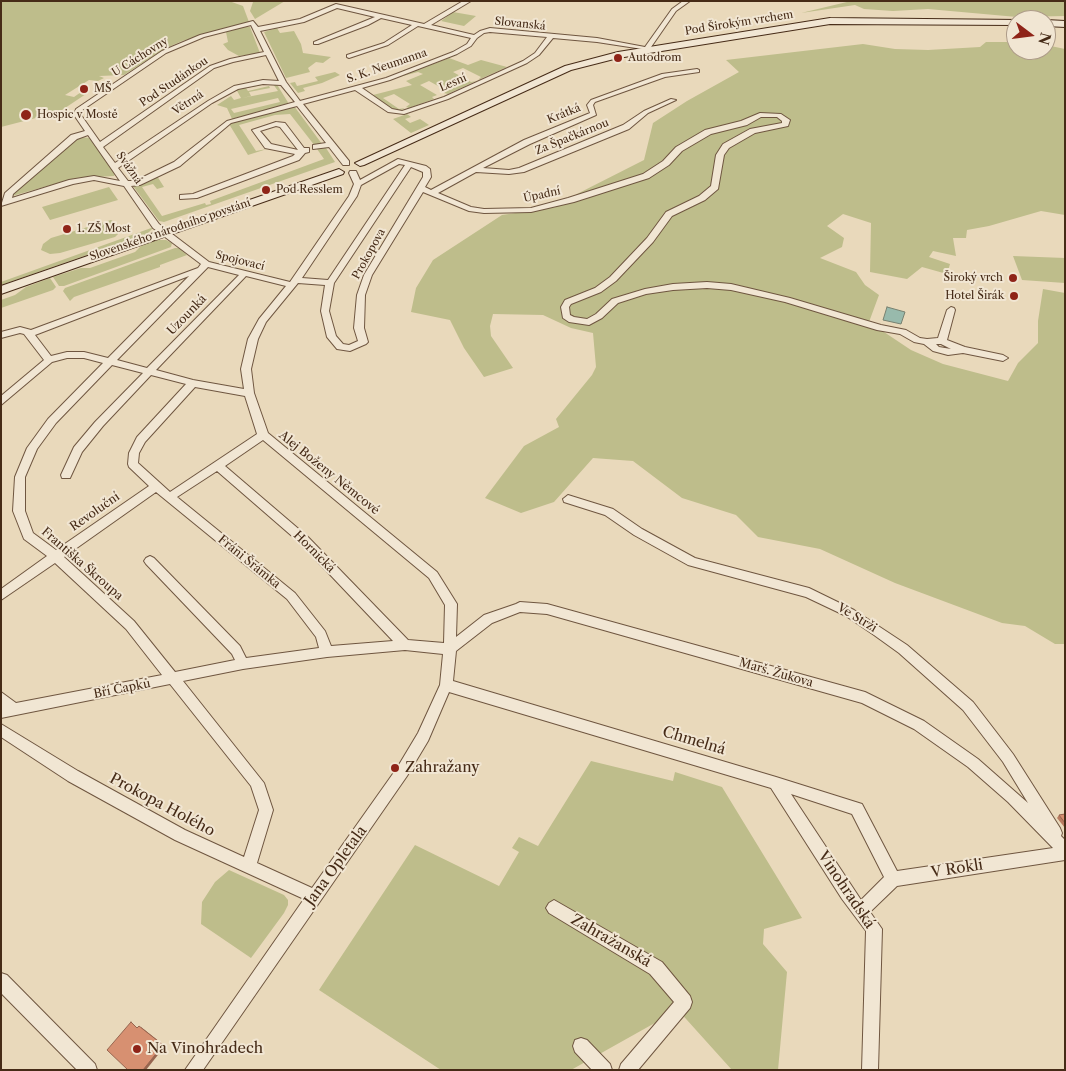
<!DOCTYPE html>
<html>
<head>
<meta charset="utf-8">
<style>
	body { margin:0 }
	#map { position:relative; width:1066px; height:1071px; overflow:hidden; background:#e9d9bb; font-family:"Libre Caslon Text",serif }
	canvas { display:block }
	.frame { position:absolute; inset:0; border:2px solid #462b17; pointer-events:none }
	.north { position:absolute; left:1006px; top:10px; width:50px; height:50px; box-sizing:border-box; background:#f1e6d3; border:1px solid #ad9b88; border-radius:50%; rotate:105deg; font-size:14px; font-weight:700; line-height:20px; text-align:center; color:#462b17 }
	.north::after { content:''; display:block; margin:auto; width:18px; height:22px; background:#8f2418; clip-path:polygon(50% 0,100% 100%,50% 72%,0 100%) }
</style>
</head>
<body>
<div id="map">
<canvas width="1066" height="1071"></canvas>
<div class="frame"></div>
<div class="north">N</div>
</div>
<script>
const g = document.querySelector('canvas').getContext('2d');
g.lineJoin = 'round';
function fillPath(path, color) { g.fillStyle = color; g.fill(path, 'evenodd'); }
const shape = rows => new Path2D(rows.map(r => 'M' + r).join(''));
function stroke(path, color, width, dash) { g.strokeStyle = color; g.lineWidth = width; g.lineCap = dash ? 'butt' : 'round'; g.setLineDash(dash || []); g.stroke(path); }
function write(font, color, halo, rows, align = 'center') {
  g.font = font + ' "Libre Caslon Text",serif'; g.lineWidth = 4; g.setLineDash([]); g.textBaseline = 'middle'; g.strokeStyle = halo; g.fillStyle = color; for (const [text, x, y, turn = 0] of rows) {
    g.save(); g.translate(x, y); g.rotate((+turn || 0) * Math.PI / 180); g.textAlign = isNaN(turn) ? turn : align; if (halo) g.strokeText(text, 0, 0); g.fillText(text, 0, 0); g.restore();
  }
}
const green = shape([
	[1,1,229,1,243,6,249,22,182,41,164,49,124,75,99,76,104,78,98,81,89,80,65,95,74,97,84,90,89,92,59,112,1,127],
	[285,1,255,19,250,11,253,2],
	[851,1,1065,1,1065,16,1017,17,928,9,893,11,864,9,855,5,801,13],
	[453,12,476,16,464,26,441,21],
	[243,27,250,27,260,53,239,56,228,50,223,44,228,42,226,32],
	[277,28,280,33,294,31,301,44,303,53,331,57,323,63,316,62,308,68,310,72,286,78,264,32],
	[986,42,1016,42,1016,50,1046,50,1046,45,1065,49,1065,215,1041,211,989,226,967,230,966,238,953,238,956,256,933,251,929,257,950,264,947,274,922,267,907,279,870,272,871,223,843,214,827,226,844,238,842,247,820,258,856,272,865,285,879,295,869,322,911,350,943,364,1008,381,1018,363,1038,343,1038,321,1043,289,1065,293,1065,644,1055,644,1025,626,1002,623,895,583,820,549,758,537,736,515,682,498,633,461,593,458,554,502,521,513,485,498,524,446,559,427,556,419,592,375,596,367,593,333,571,328,543,315,493,314,490,326,491,336,513,368,484,377,464,348,450,320,411,312,416,288,433,260,502,215,556,207,577,194,644,160,653,123,687,101,739,72,726,60,863,44,895,49,928,50,980,47],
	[449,58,468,65,481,60,507,67,478,80,481,77,463,68,453,72,471,82,476,81,448,94,444,93,447,91,429,81,420,85,437,95,432,97,434,99,409,108,406,107,410,104,394,94,383,98,399,109,405,108,401,110,394,110,373,95,412,85,406,81,423,74,418,72,399,77],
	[335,72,340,75,322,83,303,88,305,91,298,93,290,83,295,82,297,86,318,81,315,77],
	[262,83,276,83,289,104,232,119,227,108,217,105,231,96,234,100,241,98,236,89],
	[268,84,273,84,278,91,242,98,251,96,249,92,270,88,269,86,248,91,246,88],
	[278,98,280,102,234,113,231,109],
	[294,106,322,144,315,146,290,114,275,115,239,125,256,151,267,149,248,155,229,124],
	[407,114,411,117,405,119,410,123,420,119,429,125,411,133,393,119],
	[80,137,90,138,115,174,114,176,76,178,12,196,12,194],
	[326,148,335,162,164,222,159,221,133,186,157,176,164,187,157,189,153,184,142,187,162,216,205,203,206,205,211,204,210,201,324,159,317,149],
	[109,187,118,200,50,220,42,207],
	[111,220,121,226,122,230,115,237,60,253,50,254,41,250,43,244,51,238],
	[154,227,147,234,1,285,1,282],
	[157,240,166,240,172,243,171,247,64,286,59,286,53,277,81,268,90,268,135,252,141,246],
	[175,248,179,248,187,255,160,265,160,267,74,297,70,301,63,291,65,288],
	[1013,256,1065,258,1065,283,1022,280],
	[50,278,56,287,53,290,1,308,1,300,15,295,26,287],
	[591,761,673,781,675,772,722,787,802,918,764,929,763,944,787,972,778,1070,732,1070,678,1010,571,1070,441,1070,319,990,415,845,499,886,519,852,512,848,519,837,538,846],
	[229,870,284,895,288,900,288,905,284,913,251,958,201,924,202,902,215,882]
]);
const water = shape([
	[887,307,905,312,901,324,883,320,887,307]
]);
const street = shape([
	[463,1,471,1,431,25,474,35,480,31,490,28,597,38,645,47,672,9,683,1,690,1,676,11,649,50,597,42,553,38,539,55,527,63,448,99,404,114,388,112,355,90,303,104,349,161,349,165,343,165,329,147,313,149,313,145,326,143,297,106,231,123,180,166,140,185,131,186,159,224,209,262,290,282,349,196,354,184,349,173,350,171,356,171,360,180,398,159,426,166,430,169,431,177,425,187,431,190,524,140,590,113,587,105,591,100,662,74,697,69,699,70,699,72,665,77,595,102,593,105,596,115,530,144,483,168,509,170,519,168,623,125,644,111,671,99,676,100,648,113,629,129,524,172,509,174,476,172,438,193,471,207,484,209,531,208,568,198,643,174,663,161,676,147,705,130,741,121,760,113,781,114,790,120,788,126,755,133,729,148,724,155,718,189,705,200,672,216,653,242,616,281,601,292,571,304,569,307,570,315,574,317,587,319,596,314,612,299,645,289,673,284,707,282,731,284,790,298,881,325,906,330,920,338,927,339,938,338,947,310,951,307,954,308,955,310,947,340,965,347,1003,355,1008,358,1003,361,963,353,948,355,933,351,924,344,914,342,900,334,877,330,785,302,731,290,707,288,673,290,646,294,618,303,602,318,589,325,569,322,563,318,561,307,565,300,595,288,610,277,647,238,666,212,699,196,711,186,716,155,723,144,750,129,782,123,782,121,777,117,761,117,747,125,711,134,682,151,669,165,649,178,574,202,531,212,484,213,469,211,423,192,372,275,365,295,364,328,368,342,366,344,350,351,337,349,327,337,321,311,325,285,298,283,266,322,258,339,251,369,254,393,268,433,437,572,457,604,456,637,484,615,516,604,520,602,547,604,865,692,924,721,978,759,1028,803,1003,762,963,710,899,653,874,635,846,616,806,597,688,565,634,535,605,515,564,502,563,499,568,495,613,509,642,529,695,558,809,588,854,610,907,645,973,702,1013,754,1060,828,1062,833,1061,836,1065,840,1065,860,897,886,870,912,882,929,878,1070,862,1070,866,931,842,899,771,788,449,692,428,741,407,776,203,1070,185,1070,304,899,175,840,68,781,1,737,1,724,78,771,185,830,244,857,259,810,251,786,170,684,1,718,1,692,16,703,162,675,126,629,55,563,1,600,1,589,47,556,24,539,13,511,15,477,27,448,48,419,103,363,84,358,67,358,52,362,1,405,1,396,44,360,24,334,20,333,1,338,1,332,20,327,31,330,198,268,201,264,153,228,124,186,94,180,73,184,1,206,5,193,71,135,85,131,74,115,76,109,162,51,200,35,253,21,258,27,300,19,336,4,424,24,463,1],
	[337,8,375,17,314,42,314,44,318,44,368,25,381,18,412,25,384,43,347,55,347,57,349,58,388,45,418,26,471,38,467,44,453,52,386,78,300,101,286,82,260,31,304,22,337,8],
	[251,25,264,52,230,59,210,66,100,142,81,115,81,111,166,53,204,37,251,25],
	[490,32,547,37,535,53,523,61,444,97,402,111,392,109,362,88,390,80,457,54,471,46,477,38,484,33,490,32],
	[266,55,279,81,263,80,234,86,208,101,115,163,103,147,214,68,233,62,266,55],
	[263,84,281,85,295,102,227,121,174,162,135,181,128,181,118,168,212,103,238,89,263,84],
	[88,135,120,181,94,176,69,180,12,198,13,194,77,139,88,135],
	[399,164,405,165,328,280,302,278,357,196,361,185,399,164],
	[411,167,423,172,423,177,364,275,357,295,354,328,358,341,349,345,343,344,336,336,329,311,334,283,411,167],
	[208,267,239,275,147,368,117,360,208,267],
	[189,276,108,358,84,352,67,352,51,356,35,335,189,276],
	[246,276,286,286,259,319,248,339,241,369,244,389,193,380,156,370,246,276],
	[936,344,941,344,951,349,939,347,936,344],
	[112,365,143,373,95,422,74,447,61,475,62,478,70,478,82,452,103,426,151,375,186,384,137,437,129,453,128,464,129,467,149,486,56,550,33,533,25,511,25,477,37,449,56,423,112,365],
	[195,387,245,396,257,434,170,492,138,463,139,453,145,442,195,387],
	[263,440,429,578,445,605,444,643,408,640,308,537,225,466,263,440],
	[217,471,300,543,393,641,331,646,325,631,295,593,177,497,217,471],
	[156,492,287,599,316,637,319,648,246,658,240,646,154,558,150,556,146,558,144,561,146,564,232,654,235,660,175,672,134,621,64,557,156,492],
	[520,612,547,614,862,703,914,729,968,767,1008,802,1053,848,897,871,862,804,776,777,453,681,456,651,492,623,520,612],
	[405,650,443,654,440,685,418,733,397,768,312,888,257,863,273,810,264,783,183,681,243,669,327,657,405,650],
	[791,794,852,814,884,877,861,900,791,794],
	[276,122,285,123,304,148,309,148,309,152,305,153,299,160,197,198,180,199,180,195,193,194,293,156,295,154,265,148,252,130,276,122],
	[276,126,280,127,298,150,271,144,260,131,276,126],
	[554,900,662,962,690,996,692,1002,690,1008,638,1070,619,1070,621,1064,674,1002,650,974,549,913,546,908,549,903,554,900],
	[1,973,7,975,95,1064,97,1070,77,1070,1,993,1,973],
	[581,1038,587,1040,610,1064,612,1070,592,1070,575,1052,573,1046,575,1040,581,1038]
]);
const secondary = shape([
	[830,18,1019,20,1016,20,1016,25,830,24,618,58,571,70,364,165,360,166,355,163,565,66,618,52,830,18],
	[1046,20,1065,21,1065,27,1046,26,1046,20],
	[339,169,344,172,343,174,1,294,1,286,339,169]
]);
const wall = shape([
	[1065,814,1065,828,1057,818,1059,815]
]);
const shadedWall = shape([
	[141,1027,165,1046,146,1070,143,1070]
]);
const building = shape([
	[1065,814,1065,823,1059,815,1065,814],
	[131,1022,137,1028,139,1026,163,1045,143,1070,128,1070,107,1050,131,1022]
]);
const markers = [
	[618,58,5,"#8f2418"],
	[84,89,5,"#8f2418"],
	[26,115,6,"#8f2418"],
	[266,190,5,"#8f2418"],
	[67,229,5,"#8f2418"],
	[1013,278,5,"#8f2418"],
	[1014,296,5,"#8f2418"],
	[395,768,5,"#8f2418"],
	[137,1049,5,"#8f2418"]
];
const farStreetnames = [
	["Pod Širokým vrchem",739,23,-9],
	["Slovanská",520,24,6],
	["U Cáchovny",140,57,-32],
	["S. K. Neumanna",387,66,-19],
	["Pod Studánkou",174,82,-34],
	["Lesní",453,83,-23],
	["Větrná",188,103,-34],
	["Krátká",564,114,-22],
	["Za Špačkárnou",572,137,-22],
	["Svážná",129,168,55],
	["Úpadní",542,195,-12],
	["Slovenského národního povstání",170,230,-19],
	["Prokopova",369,254,-61],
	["Spojovací",240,261,14]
];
const farPoinames = [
	["Autodrom",628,58],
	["MŠ",94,89],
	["Hospic v Mostě",37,115],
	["Pod Resslem",276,190],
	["1. ZŠ Most",77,229],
	["Široký vrch",1003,278,"right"],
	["Hotel Širák",1004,296,"right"]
];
const streetNames = [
	["Uzounká",187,315,-46],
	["Alej Boženy Němcové",329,473,39],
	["Revoluční",95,512,-35],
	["Hornická",314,552,45],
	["Fráni Šrámka",249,562,39],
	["Františka Škroupa",82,564,41],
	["Ve Strži",857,618,31],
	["Marš. Žukova",776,673,16],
	["Bří Čapků",122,689,-11]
];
const nearStreetnames = [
	["Chmelná",694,741,17],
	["Prokopa Holého",162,805,28],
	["Jana Opletala",336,866,-54],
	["V Rokli",957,869,-9],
	["Vinohradská",846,890,56],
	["Zahražanská",611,941,30]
];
const nearPoinames = [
	["Zahražany",405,768],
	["Na Vinohradech",147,1049]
];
fillPath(green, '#bebd8b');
fillPath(water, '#98baac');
stroke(water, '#778170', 1);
stroke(street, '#6f5640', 2);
stroke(secondary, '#462b17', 2);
fillPath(street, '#f1e6d3');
fillPath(secondary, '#f1e6d3');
fillPath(wall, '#b97c61');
fillPath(shadedWall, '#96654f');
fillPath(building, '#d79071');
stroke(building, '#96654f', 1);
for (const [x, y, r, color] of markers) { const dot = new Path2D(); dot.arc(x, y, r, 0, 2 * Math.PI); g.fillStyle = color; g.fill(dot); stroke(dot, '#f1e6d3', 2); }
write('11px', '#462b17', '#f1e6d3', farStreetnames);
write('11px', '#462b17', '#f1e6d3', farPoinames, 'left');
write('12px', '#462b17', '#f1e6d3', streetNames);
write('15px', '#462b17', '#f1e6d3', nearStreetnames);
write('15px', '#462b17', '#f1e6d3', nearPoinames, 'left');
</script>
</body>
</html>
